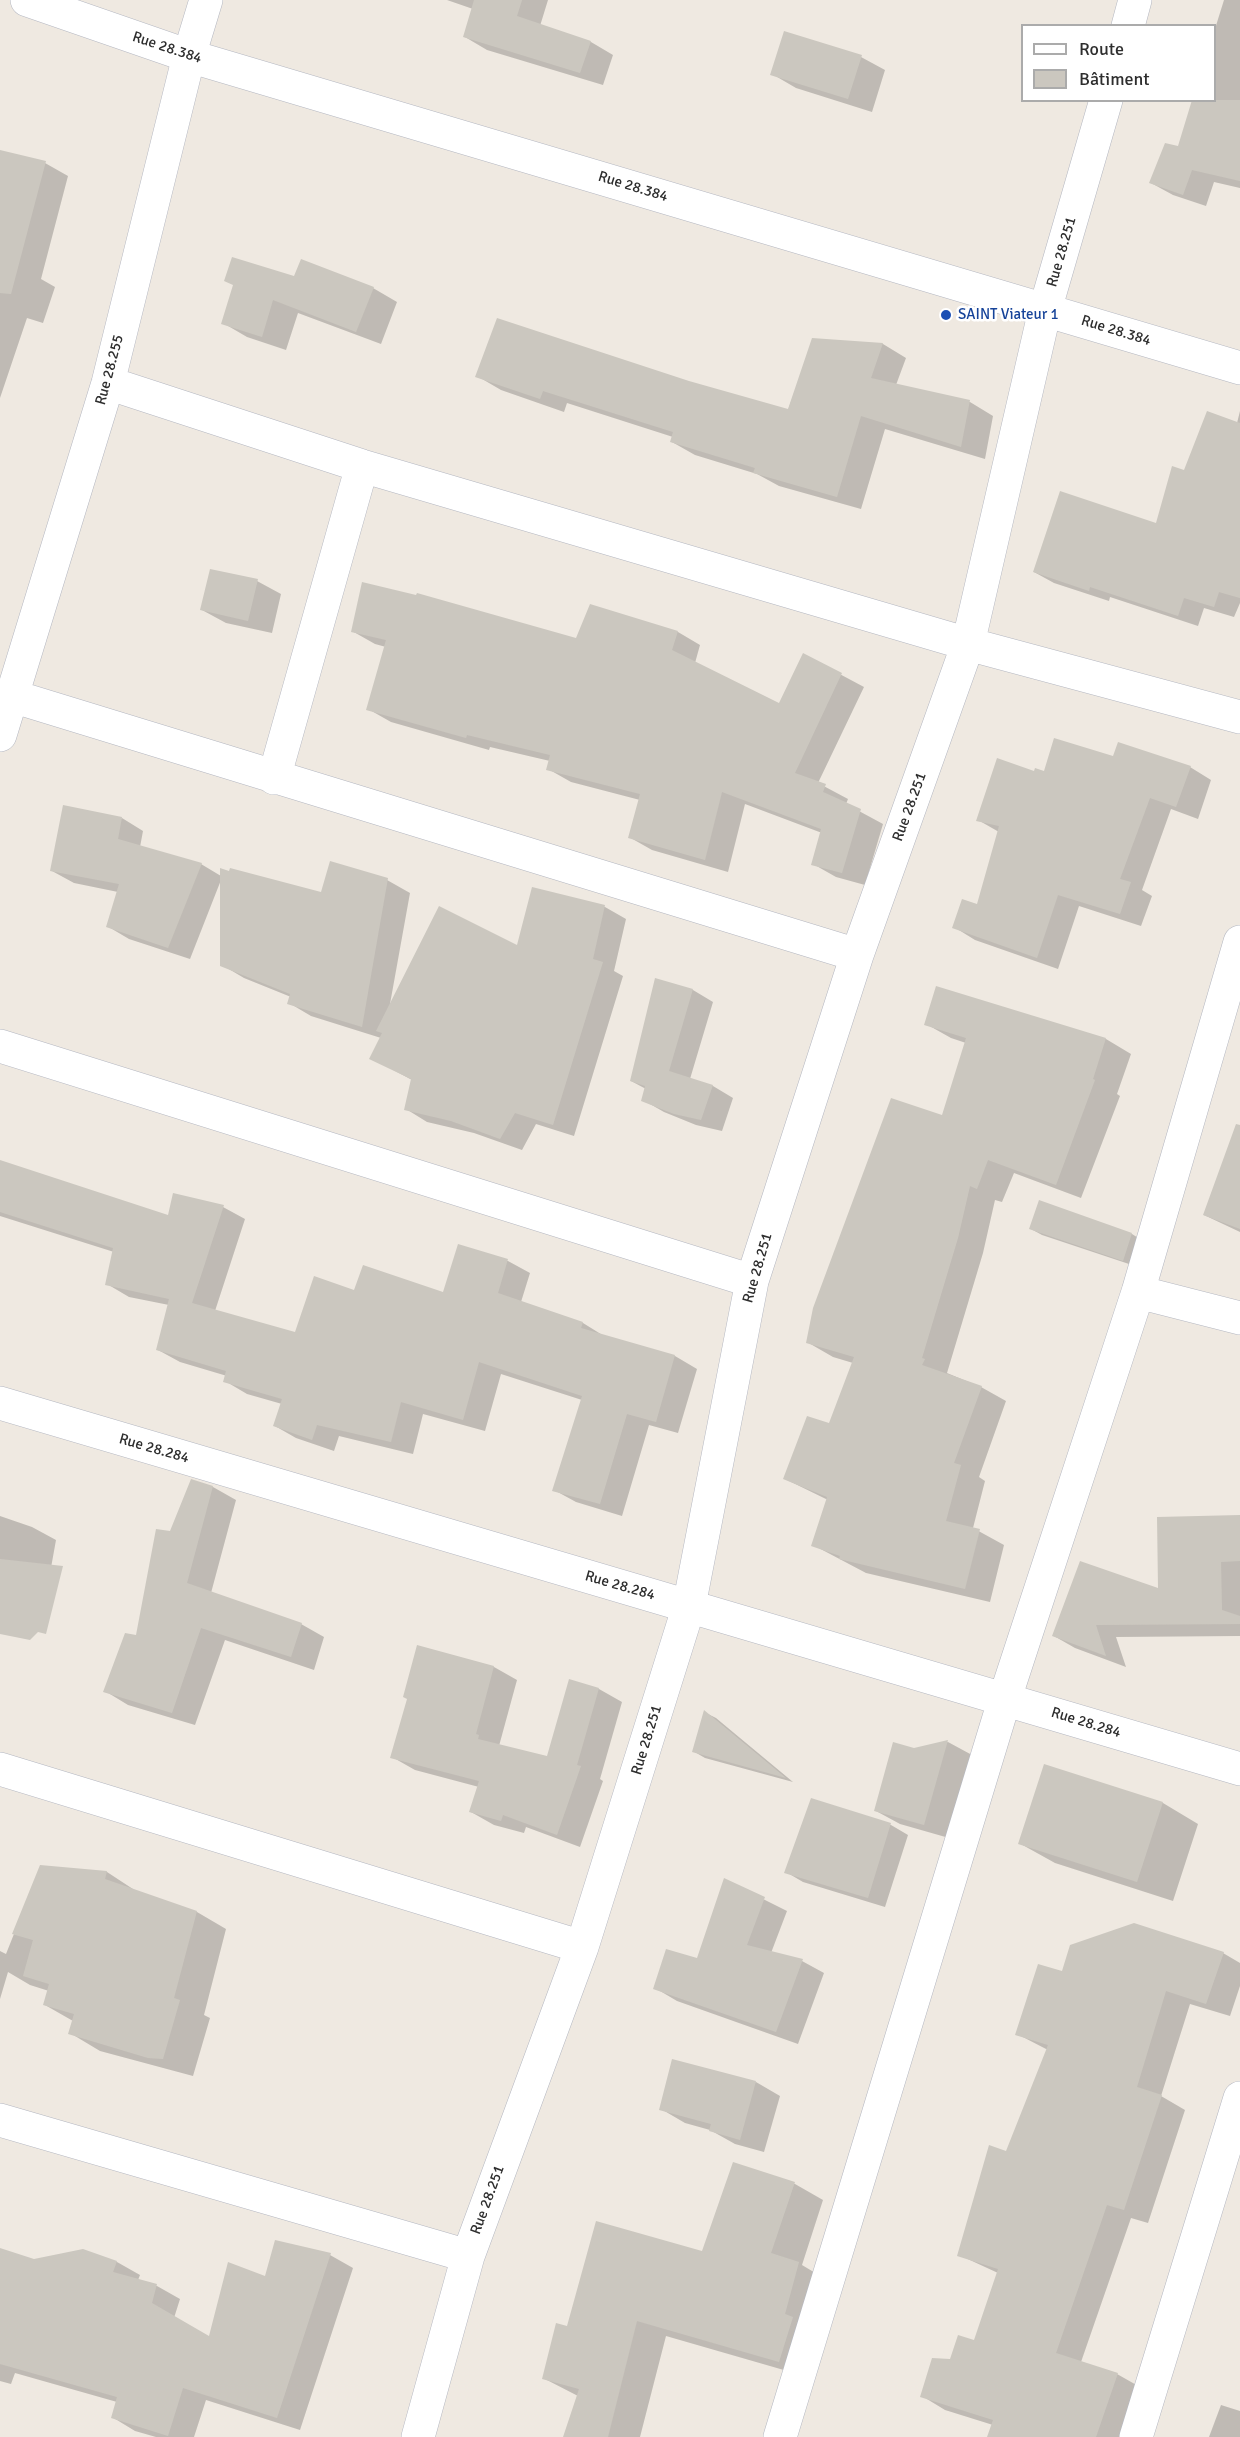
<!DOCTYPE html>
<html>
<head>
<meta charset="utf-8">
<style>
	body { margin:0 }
	#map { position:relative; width:1240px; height:2437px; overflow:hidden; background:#efe9e1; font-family:Signika,sans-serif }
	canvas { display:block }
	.legend { position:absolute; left:1021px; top:24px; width:195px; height:78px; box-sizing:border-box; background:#fff; border:2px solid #ababab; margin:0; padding:8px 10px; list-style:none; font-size:18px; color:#2e2e2e }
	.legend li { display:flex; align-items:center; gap:12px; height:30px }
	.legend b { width:30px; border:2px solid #ababab }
</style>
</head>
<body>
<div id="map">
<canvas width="1240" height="2437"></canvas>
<ul class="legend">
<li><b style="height:8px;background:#fff"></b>Route</li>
<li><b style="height:16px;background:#cbc7bf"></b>Bâtiment</li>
</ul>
</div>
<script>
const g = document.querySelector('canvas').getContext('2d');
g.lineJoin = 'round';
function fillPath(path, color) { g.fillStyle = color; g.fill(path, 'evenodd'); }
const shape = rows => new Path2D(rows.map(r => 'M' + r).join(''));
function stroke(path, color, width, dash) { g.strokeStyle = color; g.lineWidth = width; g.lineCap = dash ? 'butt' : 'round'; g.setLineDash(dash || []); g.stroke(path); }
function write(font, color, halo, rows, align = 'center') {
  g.font = font + ' Signika,sans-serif'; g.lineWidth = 5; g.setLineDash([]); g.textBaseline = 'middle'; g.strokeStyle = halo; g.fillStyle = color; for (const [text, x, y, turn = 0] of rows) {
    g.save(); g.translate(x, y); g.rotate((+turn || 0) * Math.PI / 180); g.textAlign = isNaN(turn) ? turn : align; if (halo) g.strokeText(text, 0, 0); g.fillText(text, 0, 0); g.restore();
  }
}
const shadow = shape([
	[447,0,548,0,540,26,591,42,613,55,603,85,487,50,465,37,473,9],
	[1224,0,1240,0,1240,188,1214,182,1206,206,1173,195,1151,183,1214,100,1214,32],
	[861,57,885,70,872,112,796,88,772,74],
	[0,151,45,163,68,176,41,279,55,287,43,323,27,318,0,398],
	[295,278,373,288,397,302,381,344,298,313,286,350,247,337,223,323,235,286],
	[813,340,883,344,906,358,896,385,970,402,993,416,985,459,885,429,861,509,779,486,757,474,695,455,672,442,673,437,567,403,564,412,501,390,477,376,688,383,788,410],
	[1240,411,1240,603,1234,617,1204,608,1198,626,1110,597,1109,601,1054,583,1034,572,1157,525,1185,472,1237,423],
	[257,581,281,594,272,633,226,623,202,610],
	[591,606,678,632,700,645,695,663,780,705,804,655,864,687,818,783,848,799,846,804,883,824,865,885,836,877,813,864,822,833,745,804,728,872,652,850,629,837,640,800,571,782,548,769,550,761,490,747,489,750,391,722,368,709,386,647,375,644,352,631,576,640],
	[1114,758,1190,767,1211,780,1198,819,1171,809,1142,890,1152,896,1141,926,1079,906,1058,969,975,940,954,927,978,906,999,832,978,820,1035,773,1045,773],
	[122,818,143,831,140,847,201,864,221,876,322,894,387,880,410,893,390,1004,518,947,533,889,605,907,626,919,614,971,623,976,574,1136,536,1124,522,1150,474,1133,427,1122,406,1109,412,1080,371,1058,381,1038,311,1016,289,1003,291,997,244,978,222,965,221,880,190,959,129,939,107,926,118,892,74,883,52,871],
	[656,980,693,990,713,1002,690,1079,713,1086,733,1098,722,1131,696,1125,664,1112,643,1100,646,1089,631,1081],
	[926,1024,1106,1039,1131,1054,1117,1094,1120,1096,1081,1198,1014,1173,1002,1202,995,1200,983,1253,947,1373,981,1387,1006,1401,979,1477,985,1481,973,1528,1004,1545,990,1602,866,1573,813,1545,828,1500,785,1479,830,1425,853,1363,833,1357,807,1342,943,1117,966,1043,951,1038],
	[0,1161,169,1217,174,1195,223,1207,245,1219,215,1311,296,1334,355,1292,444,1294,459,1246,508,1261,530,1273,521,1302,583,1323,604,1336,675,1356,697,1369,678,1433,649,1425,622,1516,576,1502,554,1490,582,1400,501,1374,485,1431,423,1414,413,1454,339,1436,334,1451,296,1438,275,1426,282,1404,247,1394,225,1381,227,1376,180,1362,158,1350,169,1305,129,1297,107,1284,114,1252,0,1216],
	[1240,1183,1240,1232,1204,1215],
	[1031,1229,1132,1234,1143,1241,1135,1266,1042,1235],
	[192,1481,213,1487,236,1500,211,1593,301,1624,324,1637,314,1670,225,1640,195,1725,128,1705,105,1691,137,1637],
	[0,1516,32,1527,56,1540,47,1590,0,1575],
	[1240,1517,1240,1636,1116,1637,1126,1667,1075,1648,1054,1636,1159,1590],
	[418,1647,494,1667,517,1680,499,1746,548,1757,570,1681,599,1689,622,1702,600,1779,603,1781,580,1847,526,1827,524,1833,494,1825,471,1812,479,1787,415,1770,392,1757,408,1699],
	[704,1712,716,1718,793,1782,705,1758,693,1751],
	[948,1742,972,1755,949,1838,900,1824,876,1811,914,1749],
	[1045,1766,1163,1803,1198,1824,1173,1901,1055,1863,1019,1843],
	[812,1799,891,1825,908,1835,885,1907,803,1882,786,1872],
	[41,1866,107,1872,136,1891,197,1912,226,1929,204,2015,210,2018,193,2076,100,2051,70,2033,73,2021,45,2005,49,1991,30,1985,8,1972,0,1999,0,1951,6,1954],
	[725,1880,787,1911,771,1953,802,1961,824,1973,798,2044,677,2001,655,1988,698,1960],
	[1223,1953,1240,1963,1240,1986,1230,2016,1190,2004,1161,2096,1185,2110,1148,2223,1131,2218,1081,2362,1117,2374,1140,2387,1123,2437,988,2437,993,2425,945,2410,922,2396,951,2361,975,2342,998,2273,959,2255,1007,2153,1048,2050,1017,2034,1063,1973],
	[756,2082,780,2096,764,2152,735,2144,710,2130,685,2123,661,2109],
	[734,2164,795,2184,823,2200,802,2265,827,2280,808,2377,666,2336,640,2437,565,2437,578,2396,543,2378,568,2328,703,2252],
	[0,2249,34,2261,83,2250,117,2262,140,2275,138,2280,157,2286,180,2299,174,2318,210,2338,266,2278,330,2255,353,2268,300,2430,206,2400,194,2437,156,2437,135,2431,112,2417,117,2402,15,2373,11,2384,0,2381],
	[1221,2405,1240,2411,1240,2437,1209,2437]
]);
const building = shape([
	[474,0,522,0,517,16,591,41,580,73,463,37],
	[784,31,862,55,848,99,770,75],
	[1192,100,1240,100,1240,181,1192,170,1183,195,1149,183,1165,143,1178,146],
	[0,150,46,161,11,294,0,293],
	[232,257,294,276,301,259,374,287,356,332,273,300,262,337,221,324,233,285,224,281],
	[497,318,689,381,788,409,812,338,883,343,871,378,970,400,961,447,861,416,837,497,753,473,755,468,670,442,673,432,543,391,540,399,475,377],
	[1207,411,1240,423,1240,598,1219,592,1214,607,1184,598,1178,616,1090,587,1089,591,1033,572,1060,491,1156,523,1172,466,1184,470],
	[210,569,258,579,248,621,200,610],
	[362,582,416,595,417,593,576,638,590,604,678,631,672,650,779,703,803,653,842,673,795,773,826,784,823,792,861,809,842,873,811,865,821,829,722,792,705,860,628,838,640,794,546,770,550,755,467,735,466,738,366,710,386,640,351,632],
	[1054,738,1113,756,1118,742,1191,766,1176,807,1150,798,1120,879,1131,882,1120,914,1058,895,1037,958,952,928,962,899,977,904,999,826,976,821,997,758,1034,771,1035,768,1044,771],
	[63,805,122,817,118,839,202,863,168,948,106,927,119,884,50,871],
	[330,861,388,878,362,1027,287,1004,290,994,220,966,220,868,229,871,230,868,321,892],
	[532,887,605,905,593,959,603,962,553,1125,515,1113,500,1139,451,1121,404,1110,411,1079,369,1059,382,1033,376,1031,439,906,517,945],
	[655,978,693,989,669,1071,713,1085,701,1120,674,1114,641,1101,645,1086,630,1081],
	[936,986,1106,1038,1093,1079,1095,1080,1056,1185,988,1160,977,1189,970,1186,958,1238,922,1358,925,1359,922,1365,982,1386,954,1463,961,1465,946,1521,980,1529,965,1589,839,1559,840,1556,811,1546,827,1497,783,1479,807,1416,829,1423,854,1357,806,1343,813,1308,891,1098,942,1115,966,1038,924,1025],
	[1236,1124,1240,1125,1240,1229,1203,1215],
	[0,1160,168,1215,173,1193,224,1205,192,1303,295,1332,314,1276,354,1290,363,1265,443,1292,458,1244,508,1259,498,1293,583,1322,581,1328,675,1355,656,1422,627,1414,600,1504,552,1491,582,1396,479,1362,463,1420,401,1402,391,1442,317,1425,312,1440,273,1426,282,1399,223,1382,226,1371,156,1350,169,1299,105,1285,113,1248,0,1212],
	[1039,1200,1132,1233,1123,1261,1029,1229],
	[191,1479,213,1486,187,1583,302,1623,291,1657,201,1628,172,1713,103,1692,125,1633,136,1635,156,1529,170,1531],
	[1240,1515,1240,1561,1221,1562,1222,1610,1240,1616,1240,1624,1096,1625,1106,1656,1052,1636,1080,1561,1158,1588,1157,1517],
	[0,1559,63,1566,46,1634,38,1632,30,1640,0,1634],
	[417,1645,494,1666,476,1734,479,1735,478,1739,547,1756,569,1679,599,1688,577,1765,581,1766,557,1835,503,1815,501,1821,469,1812,479,1781,390,1758,407,1699,403,1697],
	[704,1710,786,1778,692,1752],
	[948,1740,924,1825,874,1811,893,1742,914,1748],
	[1044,1764,1163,1802,1137,1882,1018,1844],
	[811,1798,891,1823,868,1898,784,1873],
	[40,1865,107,1871,105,1879,197,1911,174,1998,180,2000,163,2059,148,2058,68,2034,74,2014,43,2005,49,1984,23,1976,33,1940,12,1934],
	[724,1878,765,1897,747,1945,803,1959,776,2032,653,1989,666,1949,697,1958],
	[1134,1923,1224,1952,1206,2004,1166,1991,1137,2087,1162,2095,1124,2210,1107,2205,1056,2353,1118,2373,1096,2437,987,2437,993,2420,920,2397,932,2358,950,2359,958,2335,974,2340,998,2269,957,2256,989,2145,1006,2151,1048,2045,1015,2035,1038,1964,1062,1971,1070,1945],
	[672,2059,756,2081,740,2140,709,2131,711,2124,659,2110],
	[733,2162,795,2182,771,2253,799,2262,785,2314,793,2317,779,2362,637,2321,608,2437,563,2437,579,2389,542,2379,556,2323,567,2326,596,2221,702,2251],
	[275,2240,331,2253,277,2418,183,2388,168,2436,111,2418,117,2397,0,2364,0,2248,34,2259,83,2249,117,2261,113,2272,157,2284,152,2303,209,2336,228,2262,265,2276]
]);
const minor = shape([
	[1128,26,1135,0],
	[108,383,362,466,968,644,1240,717],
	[12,696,857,955],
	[0,735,108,383,189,56,206,0],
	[274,778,362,466],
	[0,1046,752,1281],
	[1138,1292,1240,1318],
	[0,1403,1240,1769],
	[0,1769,582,1947],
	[0,2120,468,2256],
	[418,2437,468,2256,582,1947,689,1606,752,1281,857,955,968,644,1045,310,1106,100],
	[780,2437,1005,1698,1138,1292,1240,942],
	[1136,2437,1240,2098]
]);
const tertiary = shape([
	[27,0,189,56,1240,368]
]);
const markers = [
	[946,315,6,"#1a4fb4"]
];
const streetNames = [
	["Rue 28.384",167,48,18],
	["Rue 28.384",633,187,17],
	["Rue 28.251",1062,252,-74],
	["Rue 28.384",1116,331,17],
	["Rue 28.255",110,370,-75],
	["Rue 28.251",910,807,-70],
	["Rue 28.251",758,1268,-74],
	["Rue 28.284",154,1449,16],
	["Rue 28.284",620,1586,16],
	["Rue 28.284",1086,1723,17],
	["Rue 28.251",647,1740,-73],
	["Rue 28.251",488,2200,-70]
];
const transitNames = [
	["SAINT Viateur 1",958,315]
];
fillPath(shadow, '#0003');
fillPath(building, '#cbc7bf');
stroke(minor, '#b4b7c1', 34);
stroke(tertiary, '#b4b7c1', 34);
stroke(minor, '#fff', 33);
stroke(tertiary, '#fff', 33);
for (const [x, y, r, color] of markers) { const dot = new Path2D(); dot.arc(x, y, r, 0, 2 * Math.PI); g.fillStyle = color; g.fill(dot); stroke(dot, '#fff', 2); }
write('15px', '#2e2e2e', '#fff', streetNames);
write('15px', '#164399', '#fff', transitNames, 'left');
</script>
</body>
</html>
